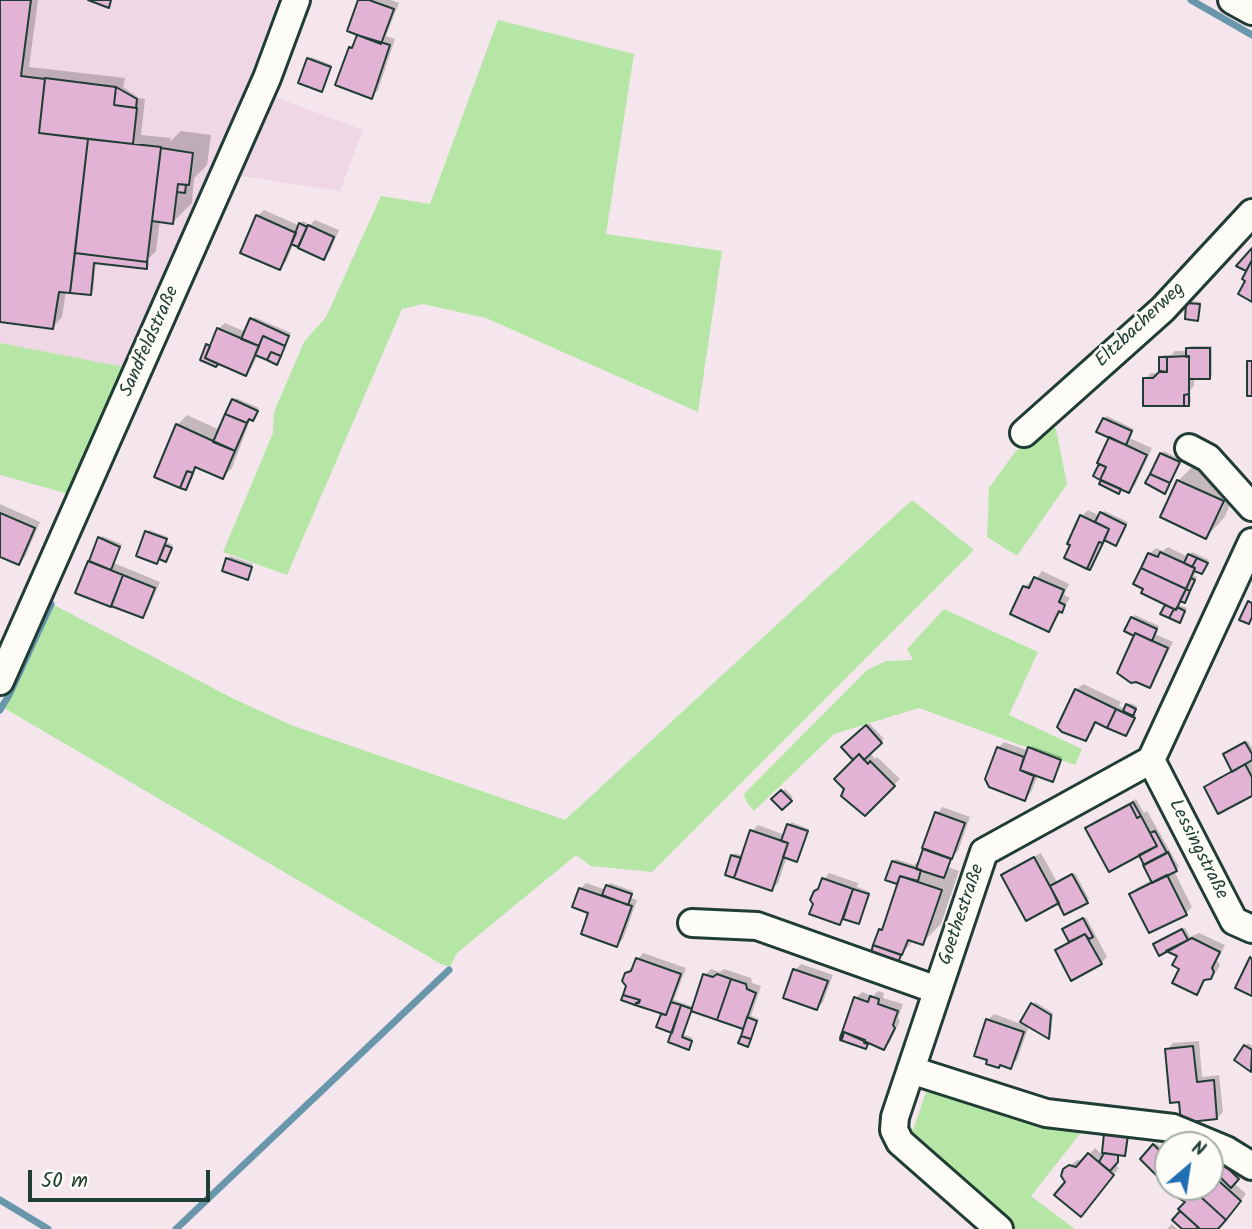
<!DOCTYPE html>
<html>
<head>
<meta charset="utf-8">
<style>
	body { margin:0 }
	#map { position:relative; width:1252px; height:1229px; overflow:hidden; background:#f5e6ed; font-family:Kalam,sans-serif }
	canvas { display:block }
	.north { position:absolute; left:1154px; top:1131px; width:70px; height:70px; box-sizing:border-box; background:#fdfcf7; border:2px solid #a4b0a9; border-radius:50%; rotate:29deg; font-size:19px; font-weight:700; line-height:28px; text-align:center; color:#1f3d34 }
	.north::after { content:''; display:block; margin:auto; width:24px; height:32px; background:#1f6fb2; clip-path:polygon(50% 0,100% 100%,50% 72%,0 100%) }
	.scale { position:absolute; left:28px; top:1170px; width:182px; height:32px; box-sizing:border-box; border:4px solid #1f3d34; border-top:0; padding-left:9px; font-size:21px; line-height:24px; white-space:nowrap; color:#1f3d34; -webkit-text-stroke:5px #fdfcf7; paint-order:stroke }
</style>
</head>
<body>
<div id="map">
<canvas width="1252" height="1229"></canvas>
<div class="north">N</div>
<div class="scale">50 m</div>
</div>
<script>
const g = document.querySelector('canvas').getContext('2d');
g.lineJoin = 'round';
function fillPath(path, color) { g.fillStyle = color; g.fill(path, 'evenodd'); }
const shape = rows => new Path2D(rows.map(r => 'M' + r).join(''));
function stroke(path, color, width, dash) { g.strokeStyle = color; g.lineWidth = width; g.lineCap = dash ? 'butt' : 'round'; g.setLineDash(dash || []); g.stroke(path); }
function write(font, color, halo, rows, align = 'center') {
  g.font = font + ' Kalam,sans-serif'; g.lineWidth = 5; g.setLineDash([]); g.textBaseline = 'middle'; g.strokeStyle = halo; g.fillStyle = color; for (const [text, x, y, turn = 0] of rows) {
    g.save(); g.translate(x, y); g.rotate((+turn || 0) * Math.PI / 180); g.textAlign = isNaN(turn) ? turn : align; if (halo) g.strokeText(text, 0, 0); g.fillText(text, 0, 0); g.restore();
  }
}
const built = shape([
	[0,0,278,0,229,134,124,367,0,343],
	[275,97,363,130,340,191,240,176]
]);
const green = shape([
	[498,20,634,54,606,234,722,251,698,412,486,318,423,304,402,309,287,575,223,552,273,433,274,412,304,342,326,317,381,196,430,204],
	[0,343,124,367,69,494,0,475],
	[1050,421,1056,429,1067,484,1017,556,987,537,989,488,1015,452],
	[912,500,974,550,652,872,591,866,576,855,457,953,450,967,441,964,4,708,14,692,54,605,234,699,291,725,565,820],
	[944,609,1038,652,1009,715,1082,749,1075,765,919,708,834,734,754,811,746,801,744,794,867,670,886,661,913,660,907,649],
	[929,1083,1087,1125,1031,1196,1075,1229,1016,1229,912,1133]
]);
const shadow = shape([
	[0,0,38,0,29,67,125,78,123,87,139,98,145,99,141,135,171,138,170,142,181,131,211,135,207,165,194,178,192,203,173,222,160,220,156,251,147,260,149,260,149,265,146,267,96,261,93,291,90,294,72,288,66,291,62,317,53,327,0,321],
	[360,0,391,0,399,3,386,36,395,39,378,90,372,96,350,48,359,34],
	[311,57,332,65,321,90,309,59],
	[264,210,300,226,303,221,310,225,315,220,339,230,330,251,324,257,294,243,286,262,280,268,257,216],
	[1191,301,1201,302,1200,316,1197,319,1188,304],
	[254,317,291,333,277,363,258,354,252,367,246,374,219,362,216,365,202,359,218,348,209,344,212,344,218,329,225,323,246,332],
	[1190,346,1212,346,1212,375,1210,377,1194,377,1194,386,1190,390,1191,402,1188,404,1145,379,1151,373,1161,373,1161,357,1164,355,1171,355,1175,351,1188,351],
	[236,398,259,408,255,416,251,418,232,468,223,477,197,466,188,486,156,476,178,424,187,415,220,430],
	[1107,416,1134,429,1129,438,1152,448,1135,485,1129,491,1122,488,1119,492,1095,476,1111,437,1104,419],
	[1164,451,1181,460,1165,491,1161,454],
	[1197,462,1241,482,1224,518,1206,537,1178,481],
	[1226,493,1229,494,1218,517,1214,517],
	[0,504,40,522,25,557,19,563,0,555],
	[1088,510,1100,516,1104,511,1128,522,1116,544,1082,516],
	[149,530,168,537,166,542,173,545,168,557,160,557,157,562,147,532],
	[102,536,122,544,114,563,160,582,148,610,142,616,89,562],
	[1168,547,1188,557,1192,552,1209,560,1202,572,1197,569,1194,576,1197,577,1187,598,1179,605,1187,608,1180,621,1166,606,1168,604,1149,554,1156,548,1163,551],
	[230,556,253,564,247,578,228,559],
	[1042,571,1069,584,1064,595,1070,598,1049,630,1025,587,1031,580,1034,582],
	[1135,615,1159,626,1155,634,1173,642,1155,679,1149,686,1132,618],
	[1083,684,1121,702,1119,706,1126,710,1130,703,1137,706,1134,714,1136,715,1126,734,1097,721,1092,733,1085,739,1076,690],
	[869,723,884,739,869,752,875,759,877,757,900,779,865,814,862,754,843,747],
	[1248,741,1252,748,1252,794,1206,787,1212,781,1233,770,1228,752],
	[1004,742,1029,751,1032,746,1062,757,1055,778,1052,780,1038,775,1031,792,1025,799,998,748],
	[785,789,793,797,782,808,774,799],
	[1136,799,1144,813,1147,811,1179,867,1174,871,1192,907,1185,914,1131,894,1137,888,1152,880,1140,853,1087,829,1093,822],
	[943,807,970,817,958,851,952,857,948,867,959,871,941,924,922,943,914,940,903,952,898,961,873,952,880,930,885,924,901,878,897,882,893,862,896,859,914,865,922,858,937,813],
	[791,822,809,829,800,857,797,860,787,857,778,883,772,889,733,856,735,853,743,856,752,831,758,825,785,835],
	[1041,853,1057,882,1075,873,1089,899,1086,901,1059,901,1003,876,1010,870],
	[829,873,858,883,857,887,870,892,858,922,845,918,840,923,815,892],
	[586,883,606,890,610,883,633,891,631,898,637,900,623,939,617,945,591,912,580,889],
	[1086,917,1107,957,1101,963,1057,950,1069,941,1067,927],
	[1185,928,1190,937,1199,933,1225,945,1217,961,1220,965,1217,971,1207,978,1196,993,1181,968,1179,956,1155,944],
	[643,953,686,968,674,1000,694,1007,705,975,711,969,720,972,724,969,751,978,752,983,761,986,751,1016,759,1019,750,1042,748,1045,745,1028,692,1009,683,1034,693,1038,688,1048,662,1015,664,1013,628,986,626,974],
	[801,964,833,975,823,1002,817,1008,795,970],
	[878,991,884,993,883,998,903,1004,898,1018,900,1021,890,1042,884,1048,869,1041,866,1047,844,1039,856,998,862,992,873,996],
	[1035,1002,1053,1013,1051,1035,1048,1037,1029,1026,1017,1060,1010,1066,988,1020,994,1014,1021,1024],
	[1199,1041,1202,1077,1219,1075,1223,1112,1217,1118,1180,1100,1167,1050,1173,1043],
	[1248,1043,1252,1046,1251,1070,1236,1060],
	[1129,1133,1127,1151,1125,1154,1120,1153,1115,1164,1119,1168,1086,1208,1067,1182,1065,1170,1077,1160,1083,1161,1095,1148,1105,1157],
	[1156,1143,1168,1154,1168,1160,1142,1159],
	[1222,1158,1241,1176,1234,1183,1246,1194,1232,1212,1213,1229,1185,1229,1175,1220,1187,1202,1183,1199,1194,1187,1210,1187,1210,1173,1213,1175,1217,1171],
	[1172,1224,1177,1229,1167,1229]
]);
const stream = shape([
	[1191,0,1252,35],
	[0,710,9,695,51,604],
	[0,1200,48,1229],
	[176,1229,449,970]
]);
const building = shape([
	[0,0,31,0,21,76,45,79,39,133,88,139,70,293,59,292,53,329,0,322,0,0],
	[88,0,111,0,109,8,88,0],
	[358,0,369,0,394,9,381,44,347,31,358,0],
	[357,35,390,45,372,99,335,85,349,47,352,48,357,35],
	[307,58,331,67,322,92,298,83,307,58],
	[45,78,116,87,114,105,137,108,133,144,39,133,45,78],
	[116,87,137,99,136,108,114,105,116,87],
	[88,139,161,147,147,262,75,253,88,139],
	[161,148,193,153,189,185,178,184,173,224,152,221,161,148],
	[178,184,186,185,185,193,177,192,178,184],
	[256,215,296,233,280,270,240,253,256,215],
	[299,223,307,227,298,247,291,244,299,223],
	[308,225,334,237,324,260,298,248,308,225],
	[1252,248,1252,260,1246,271,1236,266,1252,248],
	[75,253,147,262,147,269,94,263,91,295,70,293,75,253],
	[1252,260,1252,302,1238,294,1245,281,1242,279,1252,260],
	[1186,303,1200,304,1198,321,1185,319,1186,303],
	[250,318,289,336,285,346,263,336,259,346,241,339,250,318],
	[217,328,259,346,246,376,205,358,217,328],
	[263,336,285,346,281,356,271,352,267,360,255,355,263,336],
	[206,344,210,346,205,358,218,364,216,367,200,360,206,344],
	[1186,348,1210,348,1210,379,1189,379,1189,356,1186,357,1186,348],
	[271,352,281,356,277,365,267,360,271,352],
	[1189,356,1189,394,1184,395,1184,406,1143,406,1143,378,1153,378,1160,371,1167,372,1167,357,1189,356],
	[1159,357,1167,357,1167,372,1159,372,1159,357],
	[1247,361,1252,361,1252,396,1247,396,1247,361],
	[1189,394,1189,406,1184,406,1184,395,1189,394],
	[232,399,258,411,253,421,249,419,247,423,225,414,232,399],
	[225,414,247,423,235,451,213,442,225,414],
	[1103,418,1132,431,1126,445,1096,432,1103,418],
	[176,424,235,451,223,479,195,467,193,473,187,471,180,488,154,477,176,424],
	[1109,437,1147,455,1129,493,1100,480,1106,467,1097,463,1109,437],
	[1160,453,1180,462,1170,483,1150,474,1160,453],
	[1099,464,1106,467,1100,480,1093,476,1099,464],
	[187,471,193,473,186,490,180,488,187,471],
	[1150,474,1170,483,1165,494,1145,483,1150,474],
	[1101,480,1121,489,1119,494,1099,484,1101,480],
	[1177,480,1224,501,1206,539,1160,517,1177,480],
	[1100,512,1126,525,1116,546,1104,540,1109,529,1095,522,1100,512],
	[0,513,35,528,19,565,0,557,0,513],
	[1080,515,1109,529,1103,543,1099,542,1087,569,1064,558,1070,545,1067,544,1080,515],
	[145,531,167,539,157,564,136,556,145,531],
	[98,537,120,547,111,570,89,561,98,537],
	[1099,542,1103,543,1090,570,1087,569,1099,542],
	[165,545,172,548,166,562,159,559,165,545],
	[1160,552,1195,568,1186,589,1141,568,1148,553,1158,557,1160,552],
	[1188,554,1197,558,1192,567,1184,563,1188,554],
	[226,558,252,567,248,580,222,571,226,558],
	[1197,558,1208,563,1202,574,1194,571,1195,568,1192,567,1197,558],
	[88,561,123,575,111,607,75,593,88,561],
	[1141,568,1186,589,1176,610,1141,593,1143,589,1133,584,1141,568],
	[123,575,155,588,143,618,111,606,123,575],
	[1034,577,1064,590,1059,602,1065,605,1062,613,1059,611,1049,632,1010,614,1023,586,1029,588,1034,577],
	[1191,578,1195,580,1190,591,1186,589,1191,578],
	[1186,589,1190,591,1185,603,1180,601,1186,589],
	[1248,601,1252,603,1252,617,1249,624,1239,620,1248,601],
	[1165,605,1174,609,1169,618,1160,614,1165,605],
	[1177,607,1185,611,1180,623,1169,618,1174,609,1176,610,1177,607],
	[1131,617,1157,629,1152,641,1135,633,1134,636,1124,631,1131,617],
	[1135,633,1168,648,1150,688,1136,682,1131,683,1117,673,1135,633],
	[1075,689,1116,709,1107,728,1095,722,1086,741,1062,732,1057,727,1075,689],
	[1126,704,1136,709,1133,716,1123,711,1126,704],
	[1116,709,1135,718,1126,736,1107,728,1116,709],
	[866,725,882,743,864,760,859,754,853,760,841,747,866,725],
	[1245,742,1252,754,1252,760,1232,772,1223,754,1245,742],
	[997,747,1024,757,1020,770,1034,776,1025,801,989,787,985,779,997,747],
	[1028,747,1061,760,1053,782,1020,770,1028,747],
	[859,754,868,764,870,761,895,786,865,816,841,796,844,789,834,779,859,754],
	[1245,764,1252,777,1252,796,1218,814,1204,787,1245,764],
	[781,790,792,801,782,810,771,799,781,790],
	[1133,802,1141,816,1137,818,1130,804,1133,802],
	[1130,804,1137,818,1141,816,1157,846,1109,872,1085,828,1130,804],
	[935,812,965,823,952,859,922,848,935,812],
	[787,824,808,831,797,862,783,857,788,843,781,841,787,824],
	[750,830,788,843,772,891,734,878,750,830],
	[1155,831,1167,853,1144,865,1139,855,1157,846,1150,833,1155,831],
	[923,849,951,859,944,878,916,869,923,849],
	[1168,852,1177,871,1152,883,1143,865,1168,852],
	[731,855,741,858,734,878,725,875,731,855],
	[1034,857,1059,903,1026,921,1001,875,1034,857],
	[892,861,921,870,918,881,900,876,897,884,885,880,892,861],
	[1072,874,1088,903,1064,915,1050,886,1072,874],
	[1167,875,1187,915,1149,933,1129,894,1167,875],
	[900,876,942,890,923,945,908,940,902,955,873,945,879,929,882,930,900,876],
	[822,878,853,889,840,925,809,914,813,904,810,900,814,891,818,889,822,878],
	[606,885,632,894,628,905,602,895,606,885],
	[579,888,632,906,617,947,581,934,588,913,572,907,579,888],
	[853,889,869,894,859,924,843,919,853,889],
	[1083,918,1093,937,1089,939,1085,934,1069,942,1062,929,1083,918],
	[1182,929,1188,940,1159,956,1153,944,1182,929],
	[1085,934,1102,964,1071,981,1055,950,1085,934],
	[1192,938,1220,952,1212,968,1214,972,1211,979,1204,980,1197,995,1172,983,1179,969,1172,965,1177,956,1166,951,1192,938],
	[873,945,901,955,898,963,871,953,873,945],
	[1250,957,1252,959,1252,996,1235,988,1250,957],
	[636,958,681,974,666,1015,635,1005,640,1000,623,995,626,986,622,981,625,973,631,971,636,958],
	[793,969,828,981,817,1010,783,998,793,969],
	[703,974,713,977,717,974,731,979,717,1020,691,1011,703,974],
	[731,979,746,984,747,989,756,993,743,1029,717,1020,731,979],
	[623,995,640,1000,639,1003,636,1003,635,1005,621,1000,623,995],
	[870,996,879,999,878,1004,898,1011,893,1025,895,1028,884,1050,844,1032,842,1039,840,1038,854,997,868,1002,870,996],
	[671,1002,681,1005,672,1033,656,1027,661,1014,666,1015,671,1002],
	[1031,1003,1051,1015,1049,1039,1020,1022,1031,1003],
	[681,1005,692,1009,682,1037,692,1041,689,1050,668,1042,681,1005],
	[747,1017,757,1021,751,1039,741,1036,747,1017],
	[986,1019,1024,1032,1011,1069,1000,1065,999,1068,986,1064,987,1060,974,1056,986,1019],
	[844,1032,865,1040,864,1043,868,1044,866,1049,840,1040,844,1032],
	[741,1036,751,1039,748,1047,738,1043,741,1036],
	[1244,1045,1252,1050,1251,1072,1234,1060,1244,1045],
	[1193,1046,1197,1082,1214,1080,1217,1119,1181,1123,1179,1102,1170,1103,1165,1049,1193,1046],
	[1104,1133,1128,1135,1125,1156,1102,1153,1104,1133],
	[1153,1144,1168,1159,1168,1163,1156,1175,1140,1159,1153,1144],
	[1088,1153,1114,1175,1081,1217,1054,1195,1065,1182,1061,1176,1063,1169,1069,1165,1076,1167,1088,1153],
	[1104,1153,1118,1155,1118,1162,1110,1171,1099,1162,1104,1153],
	[1218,1159,1239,1179,1231,1188,1210,1167,1218,1159],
	[1211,1174,1241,1201,1226,1220,1191,1188,1210,1187,1211,1174],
	[1191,1188,1226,1220,1218,1229,1200,1229,1178,1209,1185,1202,1180,1199,1191,1188],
	[1180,1211,1198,1227,1196,1229,1182,1229,1172,1220,1180,1211]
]);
const minor = shape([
	[1232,0,1252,11],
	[1024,433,1163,309,1252,213],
	[1189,448,1208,458,1252,507],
	[0,681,267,78,296,0],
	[1151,760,1234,921,1252,929],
	[692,923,757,926,937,990],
	[911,1070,1046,1113,1173,1128,1226,1150,1252,1166],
	[999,1229,900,1142,894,1130,895,1117,984,852,1151,760,1252,542]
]);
const streetNames = [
	["Eltzbacherweg",1141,326,-43],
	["Sandfeldstraße",151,342,-66],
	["Lessingstraße",1197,850,63],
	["Goethestraße",963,915,-71]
];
fillPath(built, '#efd7e6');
fillPath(green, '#b5e6a5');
fillPath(shadow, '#0003');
stroke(stream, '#6a96ab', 7);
fillPath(building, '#e2b3d5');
stroke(building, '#1f3d34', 2);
stroke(minor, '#1f3d34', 32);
stroke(minor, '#fdfcf7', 26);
write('19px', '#1f3d34', '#fdfcf7', streetNames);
</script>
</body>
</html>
